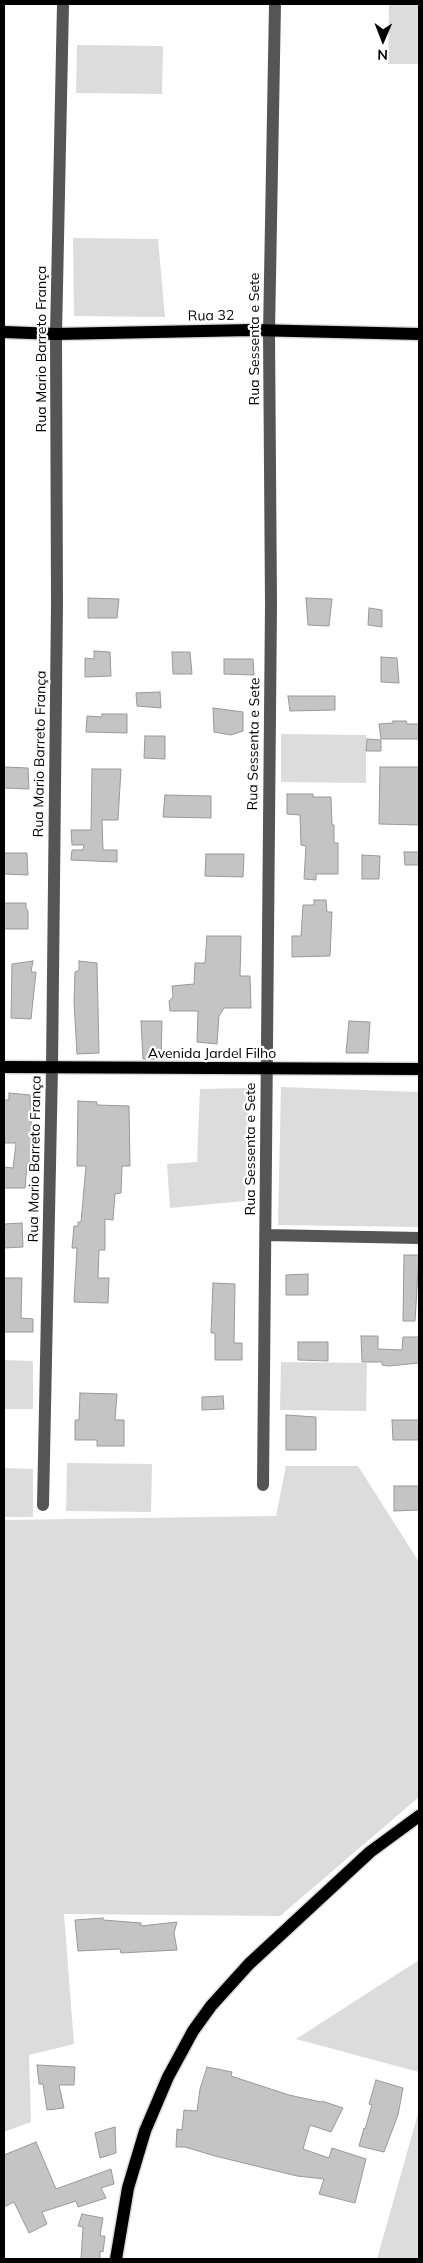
<!DOCTYPE html>
<html>
<head>
<meta charset="utf-8">
<style>
	body { margin:0 }
	#map { position:relative; width:423px; height:2263px; overflow:hidden; background:#fff; font-family:Mulish,sans-serif }
	canvas { display:block }
	.frame { position:absolute; inset:0; border:5px solid #000; pointer-events:none }
	.north { position:absolute; left:358px; top:15px; width:50px; height:50px; -webkit-text-stroke:4px #fff; paint-order:stroke; rotate:181deg; font-size:14px; font-weight:700; line-height:20px; text-align:center; color:#000 }
	.north::after { content:''; display:block; margin:auto; width:18px; height:22px; background:#000; clip-path:polygon(50% 0,100% 100%,50% 72%,0 100%) }
</style>
</head>
<body>
<div id="map">
<canvas width="423" height="2263"></canvas>
<div class="frame"></div>
<div class="north">N</div>
</div>
<script>
const g = document.querySelector('canvas').getContext('2d');
g.lineJoin = 'round';
function fillPath(path, color) { g.fillStyle = color; g.fill(path, 'evenodd'); }
const shape = rows => new Path2D(rows.map(r => 'M' + r).join(''));
function stroke(path, color, width, dash) { g.strokeStyle = color; g.lineWidth = width; g.lineCap = dash ? 'butt' : 'round'; g.setLineDash(dash || []); g.stroke(path); }
function write(font, color, halo, rows, align = 'center') {
  g.font = font + ' Mulish,sans-serif'; g.lineWidth = 4.5; g.setLineDash([]); g.textBaseline = 'middle'; g.strokeStyle = halo; g.fillStyle = color; for (const [text, x, y, turn = 0] of rows) {
    g.save(); g.translate(x, y); g.rotate((+turn || 0) * Math.PI / 180); g.textAlign = isNaN(turn) ? turn : align; if (halo) g.strokeText(text, 0, 0); g.fillText(text, 0, 0); g.restore();
  }
}
const green = shape([
	[389,4,419,4,419,64,388,64],
	[77,45,163,46,162,94,76,93],
	[73,238,158,239,165,317,74,316],
	[281,734,366,735,366,783,281,782],
	[281,1087,419,1092,419,1227,278,1225],
	[249,1088,245,1201,170,1208,167,1164,197,1162,200,1089],
	[4,1360,33,1361,33,1409,4,1409],
	[281,1362,367,1363,366,1411,280,1410],
	[67,1463,152,1464,151,1512,66,1511],
	[286,1466,358,1466,419,1562,419,1797,280,1916,64,1914,74,2044,29,2055,31,2122,4,2132,4,1520,276,1516],
	[4,1468,33,1469,33,1517,4,1517],
	[419,1960,419,2072,296,2039],
	[419,2110,419,2259,377,2259]
]);
const building = shape([
	[88,598,119,599,117,618,88,618,88,598],
	[306,598,332,599,329,626,308,625,306,598],
	[369,608,382,610,382,627,368,625,369,608],
	[94,651,110,652,111,676,85,677,85,658,94,659,94,651],
	[172,652,190,652,192,674,173,674,172,652],
	[381,657,397,658,399,683,381,682,381,657],
	[224,659,253,659,254,675,224,674,224,659],
	[160,692,161,708,137,706,136,693,160,692],
	[288,696,335,696,335,710,290,711,288,696],
	[213,708,243,712,243,731,231,735,214,732,213,708],
	[102,714,127,714,127,733,86,732,87,716,102,717,102,714],
	[393,721,406,721,407,724,419,724,419,739,381,739,379,724,393,723,393,721],
	[145,736,165,736,165,759,144,758,145,736],
	[367,739,381,740,381,751,366,751,367,739],
	[4,767,28,768,29,789,4,788,4,767],
	[380,767,419,767,419,825,379,824,380,767],
	[92,769,121,769,118,820,102,820,103,850,117,850,117,862,71,860,72,850,83,850,84,845,72,845,71,830,91,830,92,769],
	[287,794,313,794,313,797,331,797,332,825,334,825,334,843,338,843,338,874,316,874,316,880,304,879,306,846,301,845,300,815,287,814,287,794],
	[165,795,211,796,211,818,163,817,165,795],
	[404,852,419,852,419,865,405,865,404,852],
	[4,853,27,853,28,875,4,874,4,853],
	[206,854,244,854,243,877,205,876,206,854],
	[362,855,380,856,379,879,362,879,362,855],
	[314,900,326,900,327,912,332,912,330,956,292,957,292,936,301,936,303,905,314,905,314,900],
	[4,903,26,903,26,908,28,911,28,929,4,929,4,903],
	[207,936,241,936,240,976,250,976,251,1008,224,1008,219,1016,217,1044,197,1042,198,1011,170,1011,169,1001,173,997,172,986,194,984,195,963,205,963,207,936],
	[33,961,31,972,36,972,31,1019,11,1018,12,964,33,961],
	[79,961,97,963,99,1053,77,1054,74,1002,75,972,79,970,79,961],
	[141,1021,162,1021,161,1059,143,1059,141,1021],
	[349,1021,370,1022,368,1053,346,1053,349,1021],
	[9,1093,30,1095,33,1165,27,1165,25,1188,4,1188,4,1167,13,1168,16,1143,4,1143,4,1100,9,1100,9,1093],
	[78,1101,97,1102,97,1105,129,1106,130,1166,122,1166,121,1193,115,1194,113,1220,105,1219,105,1250,99,1250,98,1278,109,1278,108,1303,74,1302,77,1248,72,1248,74,1226,78,1226,78,1222,81,1222,86,1166,77,1166,78,1101],
	[22,1223,23,1247,4,1248,4,1224,22,1223],
	[404,1255,419,1255,415,1321,403,1321,404,1255],
	[308,1274,308,1295,286,1295,286,1275,308,1274],
	[4,1278,22,1278,21,1318,33,1319,33,1332,4,1332,4,1278],
	[213,1283,235,1284,234,1343,242,1343,242,1360,215,1360,215,1333,211,1333,213,1283],
	[361,1336,378,1336,378,1349,402,1350,403,1337,419,1337,419,1363,389,1366,382,1365,382,1362,362,1362,361,1336],
	[298,1342,328,1342,328,1361,298,1360,298,1342],
	[80,1393,117,1394,115,1420,124,1420,124,1446,97,1446,97,1440,75,1440,75,1420,79,1420,80,1393],
	[223,1396,224,1409,202,1410,202,1397,223,1396],
	[286,1415,316,1417,316,1450,286,1450,286,1415],
	[392,1420,419,1420,419,1440,393,1440,392,1420],
	[394,1486,419,1486,419,1510,394,1511,394,1486],
	[103,1918,103,1920,141,1923,141,1926,177,1922,174,1933,177,1950,121,1953,120,1949,78,1951,75,1920,103,1918],
	[37,2065,75,2067,74,2085,59,2085,64,2108,47,2110,43,2084,39,2084,37,2065],
	[207,2067,232,2072,231,2076,289,2095,321,2102,322,2101,343,2108,331,2132,310,2125,303,2149,329,2158,332,2148,366,2159,355,2203,319,2194,324,2179,297,2176,215,2156,185,2147,176,2147,177,2129,182,2130,184,2110,197,2111,200,2089,207,2067],
	[376,2080,403,2088,398,2115,384,2152,359,2146,364,2128,365,2129,372,2105,369,2104,376,2080],
	[115,2127,116,2153,100,2158,95,2133,115,2127],
	[36,2142,56,2189,111,2169,114,2184,101,2188,106,2198,78,2207,76,2201,42,2212,47,2224,29,2233,14,2202,4,2207,4,2155,36,2142],
	[82,2214,103,2218,100,2236,105,2236,103,2252,100,2251,100,2259,81,2259,83,2227,78,2226,82,2214]
]);
const minor = shape([
	[266,1235,419,1238],
	[263,1485,271,604,269,332,275,4],
	[43,1505,52,1068,57,603,56,334,63,4]
]);
const major = shape([
	[4,332,56,334,252,330,419,334],
	[4,1067,419,1069],
	[116,2259,128,2188,145,2131,168,2077,193,2031,211,2006,249,1964,370,1852,419,1816]
]);
const streetNames = [
	["Rua 32",211,316,-1],
	["Rua Sessenta e Sete",255,339,-90],
	["Rua Mario Barreto França",42,349,-90],
	["Rua Sessenta e Sete",254,744,-89],
	["Rua Mario Barreto França",40,754,-89],
	["Avenida Jardel Filho",212,1054],
	["Rua Sessenta e Sete",251,1149,-90],
	["Rua Mario Barreto França",35,1159,-89]
];
fillPath(green, '#dcdcdc');
fillPath(building, '#c4c4c4');
stroke(building, '#999', 1);
stroke(major, '#dbdbdb', 15);
stroke(minor, '#555', 12);
stroke(major, '#000', 12);
write('14px', '#000', '#fff', streetNames);
</script>
</body>
</html>
